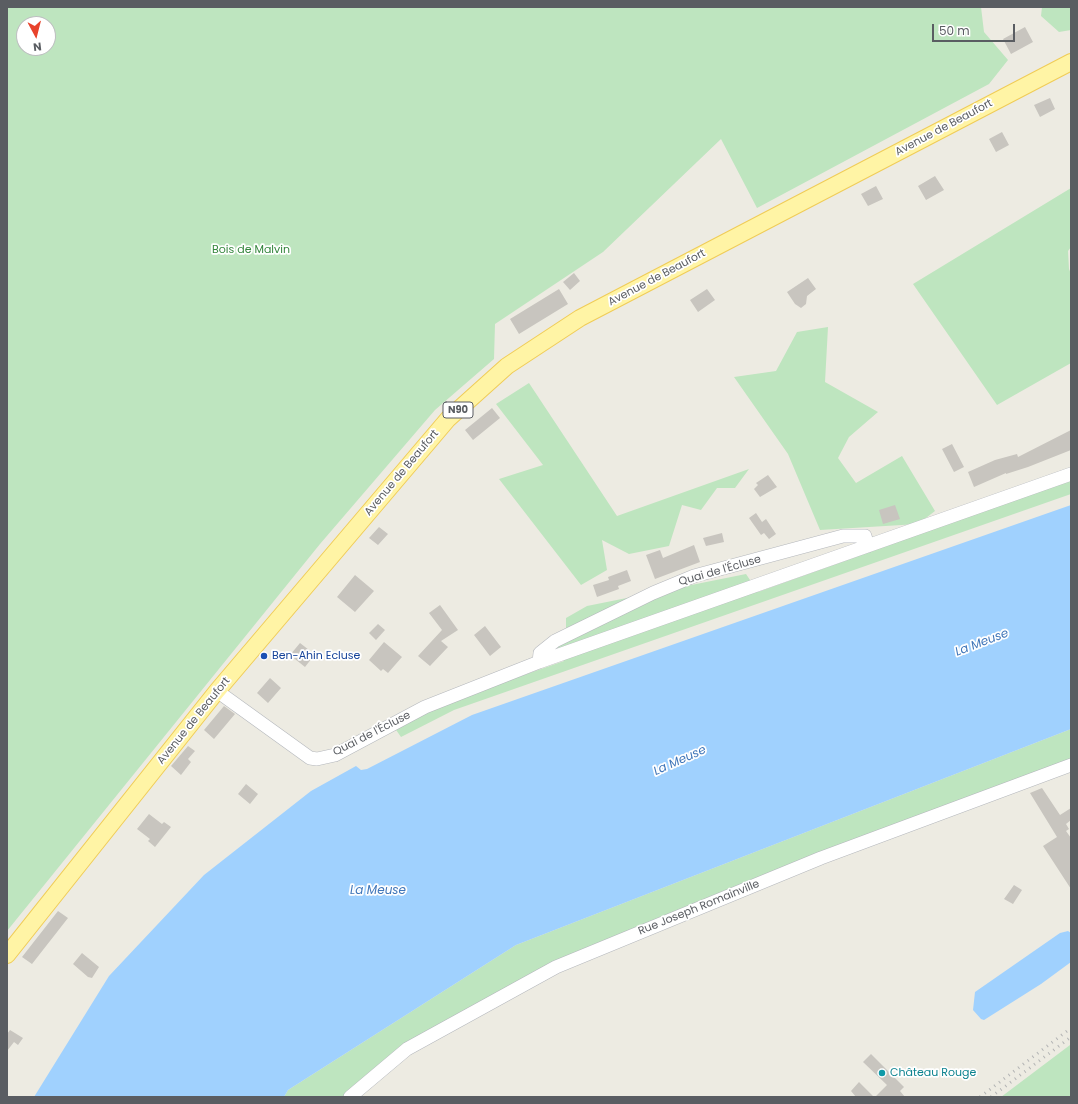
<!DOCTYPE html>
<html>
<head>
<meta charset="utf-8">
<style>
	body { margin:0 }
	#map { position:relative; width:1078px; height:1104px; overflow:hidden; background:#edebe2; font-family:Poppins,sans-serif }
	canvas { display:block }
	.frame { position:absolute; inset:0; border:8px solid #5a5d62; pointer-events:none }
	.north { position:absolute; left:16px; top:16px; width:40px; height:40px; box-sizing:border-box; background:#fff; border:1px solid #bdbec0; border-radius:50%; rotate:173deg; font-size:11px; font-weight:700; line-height:16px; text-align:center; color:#5a5d62 }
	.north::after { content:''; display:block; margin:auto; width:14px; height:18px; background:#e8432c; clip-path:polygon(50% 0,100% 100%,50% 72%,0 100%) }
	.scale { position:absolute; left:932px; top:24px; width:83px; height:18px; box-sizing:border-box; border:2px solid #5a5d62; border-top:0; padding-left:5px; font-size:12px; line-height:14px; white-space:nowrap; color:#5a5d62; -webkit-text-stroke:3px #fff; paint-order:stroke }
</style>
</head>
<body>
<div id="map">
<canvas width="1078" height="1104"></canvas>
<div class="frame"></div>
<div class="north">N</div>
<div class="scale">50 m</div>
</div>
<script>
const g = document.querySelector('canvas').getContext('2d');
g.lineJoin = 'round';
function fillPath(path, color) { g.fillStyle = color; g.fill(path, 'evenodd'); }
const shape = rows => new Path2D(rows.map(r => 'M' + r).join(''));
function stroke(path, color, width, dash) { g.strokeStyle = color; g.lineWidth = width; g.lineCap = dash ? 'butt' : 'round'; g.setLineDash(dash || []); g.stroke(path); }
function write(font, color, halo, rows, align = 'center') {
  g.font = font + ' Poppins,sans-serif'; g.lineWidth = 3.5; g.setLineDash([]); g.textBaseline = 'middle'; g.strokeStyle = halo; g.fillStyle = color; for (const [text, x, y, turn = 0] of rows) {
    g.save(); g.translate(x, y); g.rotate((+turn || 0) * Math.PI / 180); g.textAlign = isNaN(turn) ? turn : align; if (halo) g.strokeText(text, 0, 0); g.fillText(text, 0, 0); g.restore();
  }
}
const green = shape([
	[7,7,981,7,984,32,1008,60,989,84,757,208,721,139,603,252,495,324,494,359,435,410,320,544,7,931],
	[24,24,48,24,48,48,24,48],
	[1042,7,1071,7,1071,30,1059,32,1041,16],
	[1071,188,1071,247,1068,251,1069,269,1071,274,1071,363,997,405,913,284],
	[828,327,825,382,878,412,849,437,838,458,856,483,902,456,935,511,918,524,820,530,788,454,734,377,776,371,797,332],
	[529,383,617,516,749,469,735,488,717,488,701,510,682,505,669,546,629,554,602,540,607,570,581,585,499,479,543,465,496,404],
	[1071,480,1071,494,454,710,401,737,394,727,452,700,564,661,553,636,566,629,566,618,587,606,746,574,758,592],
	[1071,729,1071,765,609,945,407,1049,356,1097,284,1097,288,1090,516,945],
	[1070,1045,1071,1097,1001,1097]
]);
const water = shape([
	[1071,505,1071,729,516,945,288,1090,284,1097,34,1097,109,976,204,875,311,791,356,766,361,770,367,769,472,715],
	[1068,931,1071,933,1071,962,1041,984,984,1020,981,1019,973,1010,975,992,1060,933]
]);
const building = shape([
	[1025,27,1033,42,1011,54,1003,39],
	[1050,98,1055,109,1040,117,1034,105],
	[1002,132,1009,145,996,152,989,139],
	[935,176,944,190,926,200,918,186],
	[876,186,883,199,868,206,861,194],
	[574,273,580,281,570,290,563,282],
	[808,278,816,289,807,296,806,304,801,308,795,304,787,292],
	[559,289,568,304,519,334,510,319],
	[707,289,715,300,698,312,690,300],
	[492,408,500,418,473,440,465,430],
	[1071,430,1071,450,1028,467,1006,474,1006,473,974,487,968,472,995,460,1017,454,1018,457],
	[952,444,964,467,954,472,942,449],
	[768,475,777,487,760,497,754,489,758,485,756,483],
	[895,505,900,519,883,524,879,510],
	[756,513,762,522,766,519,776,534,769,539,764,533,761,535,749,518],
	[379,527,388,534,378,545,369,538],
	[722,533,724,542,706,546,703,538],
	[694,545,700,562,655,579,646,555,660,550,663,558],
	[627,570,631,581,618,586,619,589,597,597,593,585,609,580,608,577],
	[355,575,374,591,355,612,337,597],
	[440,605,458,630,441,641,448,647,430,666,418,656,442,630,429,613],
	[378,624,385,630,376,640,369,633],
	[485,626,501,647,490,656,474,635],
	[384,642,402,657,388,673,383,669,381,671,369,660],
	[300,643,309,650,307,653,312,658,305,667,290,655],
	[270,678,281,688,268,703,257,693],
	[224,706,235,714,214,739,204,730],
	[188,746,195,751,188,759,191,762,181,775,171,766],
	[246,784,258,794,250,804,238,794],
	[1042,788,1060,815,1071,808,1071,820,1066,824,1069,829,1066,831,1071,838,1071,889,1043,846,1057,837,1030,793],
	[149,814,162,824,164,822,171,827,155,847,148,841,150,839,137,829],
	[1014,885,1022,890,1013,904,1004,899],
	[58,911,68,918,32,964,22,957],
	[82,953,99,967,92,978,88,977,73,964],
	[10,1030,23,1038,18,1045,14,1042,7,1051,7,1034],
	[871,1054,904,1087,900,1091,905,1097,875,1097,887,1085,863,1062],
	[859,1082,874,1097,856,1097,851,1091]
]);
const minor = shape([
	[539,662,540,653,555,641,653,593,694,576,843,536,865,536,868,546],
	[217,691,310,758,317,759,335,755,425,707,539,662,1071,474],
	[350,1097,407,1049,556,967,821,858,1071,765]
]);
const major = shape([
	[7,955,217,691,448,419,507,366,580,318,1071,62]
]);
const rail = shape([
	[980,1097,1071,1028],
	[991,1097,1071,1037]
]);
const markers = [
	[264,656,4,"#1a4fb4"],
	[882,1073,4,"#0f9aa8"]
];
const shields = [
	[458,410,30]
];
const shieldNames = [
	["N90",458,410]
];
const streetNames = [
	["Avenue de Beaufort",944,128,-28],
	["Avenue de Beaufort",657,278,-28],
	["Avenue de Beaufort",402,473,-50],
	["Quai de l'Écluse",720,571,-16],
	["Avenue de Beaufort",194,721,-51],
	["Quai de l'Écluse",372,734,-27],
	["Rue Joseph Romainville",699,908,-22]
];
const parkNames = [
	["Bois de Malvin",251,250]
];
const transitNames = [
	["Ben-Ahin Ecluse",272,656]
];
const cultureNames = [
	["Château Rouge",890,1073]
];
const waterNames = [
	["La Meuse",982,643,-21],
	["La Meuse",680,761,-24],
	["La Meuse",378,891]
];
fillPath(green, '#bee5bf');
fillPath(water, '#a0d1fe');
fillPath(building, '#c8c5bf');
stroke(minor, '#b4b7bc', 14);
stroke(major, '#f0cc57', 18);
stroke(minor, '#fff', 13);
stroke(major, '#fff4a5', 16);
stroke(rail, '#b3b4b4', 3, [1, 5]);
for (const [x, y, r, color] of markers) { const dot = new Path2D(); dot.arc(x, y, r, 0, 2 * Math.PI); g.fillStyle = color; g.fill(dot); stroke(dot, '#fff', 1.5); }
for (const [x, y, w] of shields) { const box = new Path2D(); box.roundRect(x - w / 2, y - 8, w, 16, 3); g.fillStyle = '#fff'; g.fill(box); stroke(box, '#5a5d62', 1); }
write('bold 10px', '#5a5d62', null, shieldNames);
write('11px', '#5a5d62', '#fff', streetNames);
write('11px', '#35863d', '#fff', parkNames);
write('11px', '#164399', '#fff', transitNames, 'left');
write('11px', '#0d838f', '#fff', cultureNames, 'left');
write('italic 12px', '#4076b9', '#fff', waterNames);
</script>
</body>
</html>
